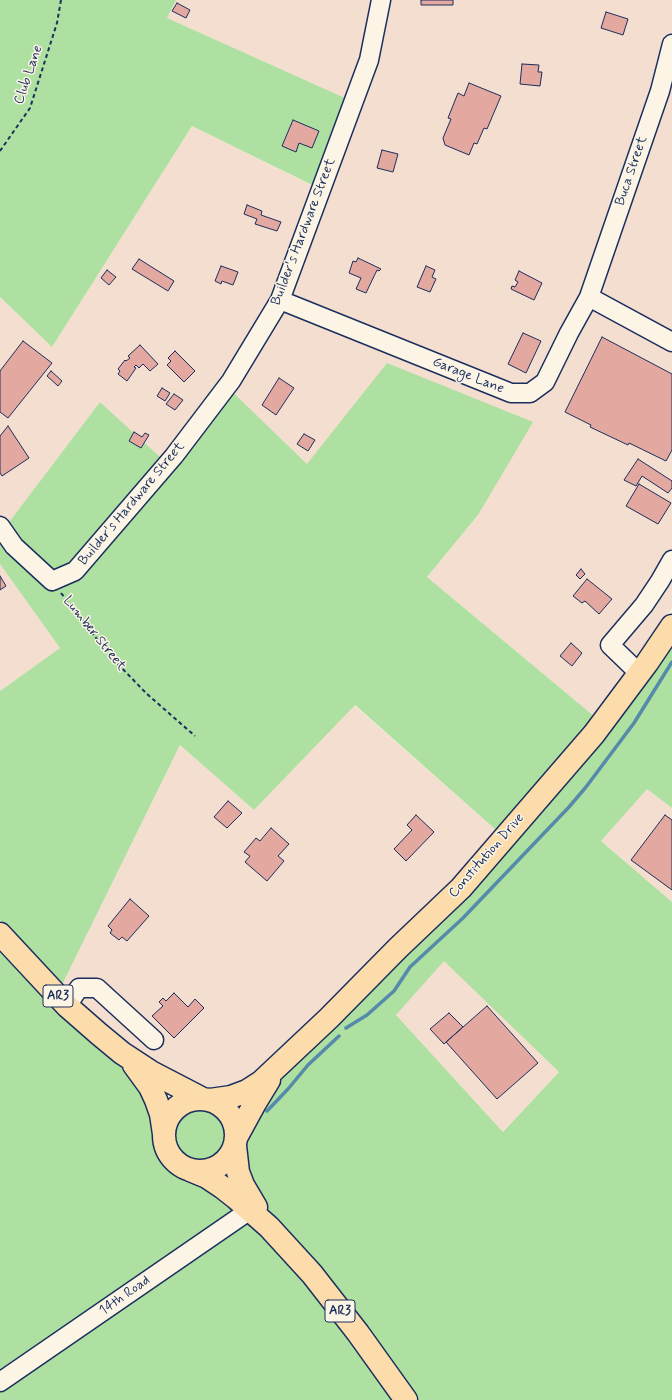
<!DOCTYPE html>
<html>
<head>
<meta charset="utf-8">
<style>
	body { margin:0 }
	canvas { display:block; background:#fcf5e5 }
</style>
</head>
<body>
<canvas width="672" height="1400"></canvas>
<script>
const g = document.querySelector('canvas').getContext('2d');
g.lineJoin = 'round';
function fillPath(path, color) { g.fillStyle = color; g.fill(path, 'evenodd'); }
const shape = rows => new Path2D(rows.map(r => 'M' + r).join(''));
function stroke(path, color, width, dash) { g.strokeStyle = color; g.lineWidth = width; g.lineCap = dash ? 'butt' : 'round'; g.setLineDash(dash || []); g.stroke(path); }
function write(font, color, halo, rows, align = 'center') {
  g.font = font + ' Mynerve,sans-serif'; g.lineWidth = 3; g.setLineDash([]); g.textBaseline = 'middle'; g.strokeStyle = halo; g.fillStyle = color; for (const [text, x, y, turn = 0] of rows) {
    g.save(); g.translate(x, y); g.rotate((+turn || 0) * Math.PI / 180); g.textAlign = isNaN(turn) ? turn : align; if (halo) g.strokeText(text, 0, 0); g.fillText(text, 0, 0); g.restore();
  }
}
const built = shape([
	[176,0,672,0,672,608,640,657,595,717,427,577,478,515,307,464,219,380,161,459,100,402,0,534,0,297,52,347,192,126,313,186,345,98,166,18],
	[0,564,60,648,0,691],
	[354,705,496,830,402,940,257,1081,218,1091,204,1088,150,1066,61,987,180,745,254,810],
	[647,788,672,808,672,902,601,841],
	[444,960,559,1072,503,1132,396,1015]
]);
const green = shape([
	[0,0,176,0,167,18,345,98,314,186,192,126,52,347,0,297],
	[387,363,533,422,478,515,427,577,595,717,672,626,672,808,647,789,601,841,672,902,672,1400,416,1400,253,1194,245,1179,244,1140,268,1097,282,1081,269,1069,402,940,496,830,355,705,254,810,180,745,61,987,0,920,0,691,60,648,0,564,0,534,100,402,161,458,219,379,307,464],
	[444,961,559,1072,503,1132,396,1015],
	[0,948,128,1070,136,1079,153,1121,153,1140,157,1154,163,1163,171,1171,181,1177,195,1182,227,1199,305,1278,396,1400,0,1400],
	'174 1134a26 26 0 1 1 52 0a26 26 0 1 1-52 0Z'
]);
const stream = shape([
	[346,1028,367,1015,394,991,410,967,463,918,569,807,586,787,634,723,672,662],
	[267,1111,288,1089,308,1065,339,1036]
]);
const building = shape([
	[421,0,453,0,453,5,421,5,421,0],
	[177,3,190,10,186,18,172,11,177,3],
	[606,12,628,19,623,35,601,28,606,12],
	[522,64,539,65,538,72,542,72,540,86,520,84,522,64],
	[469,83,501,96,487,129,484,128,477,144,474,143,469,155,445,145,443,138,451,119,448,118,458,93,464,96,469,83],
	[293,120,319,131,312,148,299,143,296,152,282,146,293,120],
	[382,150,398,154,393,172,377,168,382,150],
	[247,205,262,211,261,215,281,222,277,231,255,224,257,219,244,214,247,205],
	[358,258,381,269,379,271,377,270,366,293,356,289,361,278,349,273,353,261,356,262,358,258],
	[139,259,174,281,168,291,132,269,139,259],
	[221,266,238,272,233,285,222,281,221,284,215,281,221,266],
	[426,266,435,270,432,277,436,279,430,292,417,287,426,266],
	[107,270,116,277,109,285,101,278,107,270],
	[519,271,542,283,534,300,511,289,512,286,515,287,518,282,515,280,519,271],
	[523,333,541,341,526,373,508,364,523,333],
	[602,337,672,374,672,450,666,461,629,443,628,445,590,427,591,425,565,412,602,337],
	[23,341,52,363,8,418,0,412,0,371,23,341],
	[140,345,158,364,150,371,143,364,139,368,136,365,134,367,136,368,127,381,118,374,120,371,118,369,125,360,126,361,130,358,128,356,140,345],
	[175,351,195,371,184,382,167,365,171,361,168,358,175,351],
	[51,371,62,381,58,386,47,376,51,371],
	[279,378,294,388,276,415,262,405,279,378],
	[162,388,170,393,165,401,157,396,162,388],
	[174,394,183,400,175,410,166,404,174,394],
	[8,426,29,458,2,476,0,473,0,436,8,426],
	[134,432,142,437,145,433,149,435,141,448,129,441,134,432],
	[304,434,315,440,308,451,297,444,304,434],
	[638,459,672,481,672,488,668,493,642,476,636,486,624,480,638,459],
	[639,484,671,503,658,524,626,506,639,484],
	[581,569,585,574,580,579,576,575,581,569],
	[0,576,6,586,0,590,0,576],
	[587,579,612,599,599,614,585,601,582,603,573,596,587,579],
	[571,643,582,653,572,666,560,656,571,643],
	[228,801,242,813,227,828,214,817,228,801],
	[416,815,434,832,406,861,394,849,412,830,407,825,416,815],
	[665,815,672,820,672,890,631,860,665,815],
	[271,828,289,844,278,856,284,861,267,881,245,862,250,856,244,852,256,838,260,841,271,828],
	[130,899,149,916,127,941,122,937,119,940,110,933,112,930,108,926,130,899],
	[174,993,188,1007,195,999,204,1008,174,1038,152,1016,163,1006,159,1002,163,998,166,1001,174,993],
	[487,1006,538,1063,497,1099,446,1042,487,1006],
	[449,1013,463,1027,444,1044,430,1029,449,1013]
]);
const path = shape([
	[0,151,30,108,57,23,61,0],
	[61,593,111,657,147,694,195,736]
]);
const minor = shape([
	[589,297,672,342],
	[280,300,511,393,530,393,545,382,569,333,589,297,660,91,672,44],
	[0,526,14,546,52,581,75,571,174,456,231,381,280,300,369,60,381,0],
	[639,673,610,645,644,605,660,581,672,560],
	[67,1006,79,988,97,988,154,1040],
	[0,1382,250,1210]
]);
const major = shape([
	[0,934,67,1006,99,1034,122,1053,151,1072,203,1099],
	[134,1065,150,1087,156,1100,161,1114,164,1134],
	'164 1135a36 36 0 1 1 72 0a36 36 0 1 1-72 0Z',
	[210,1100,231,1097,247,1091,261,1082,329,1018,398,948,461,888,594,734,647,663,672,626],
	[237,1136,255,1103,269,1080],
	[235,1146,238,1172,243,1185,256,1207],
	[190,1170,207,1177,222,1187,236,1198,269,1227,312,1274,358,1333,406,1400]
]);
const shields = [
	[58,996,30],
	[340,1311,30]
];
const shieldNames = [
	["AR3",58,996],
	["AR3",340,1311]
];
const streetNames = [
	["Club Lane",29,75,-71],
	["Buca Street",632,171,-71],
	["Builder's Hardware Street",304,232,-69],
	["Garage Lane",468,376,22],
	["Builder's Hardware Street",132,504,-50],
	["Lumber Street",94,634,51],
	["Constitution Drive",487,856,-49],
	["14th Road",125,1296,-35]
];
fillPath(built, '#f4ded0');
fillPath(green, '#aee0a1');
stroke(stream, '#568aaa', 3.5);
fillPath(building, '#e3a9a0');
stroke(building, '#1b2f5e', 1);
stroke(minor, '#1b2f5e', 21);
stroke(major, '#1b2f5e', 25);
stroke(path, '#1b2f5e', 2, [4, 3]);
stroke(minor, '#fcf5e5', 18);
stroke(major, '#fddcac', 22);
for (const [x, y, w] of shields) { const box = new Path2D(); box.roundRect(x - w / 2, y - 11, w, 22, 3); g.fillStyle = '#fcf5e5'; g.fill(box); stroke(box, '#1b2f5e', 1); }
write('bold 13px', '#1b2f5e', null, shieldNames);
write('14px', '#1b2f5e', '#fcf5e5', streetNames);
</script>
</body>
</html>
